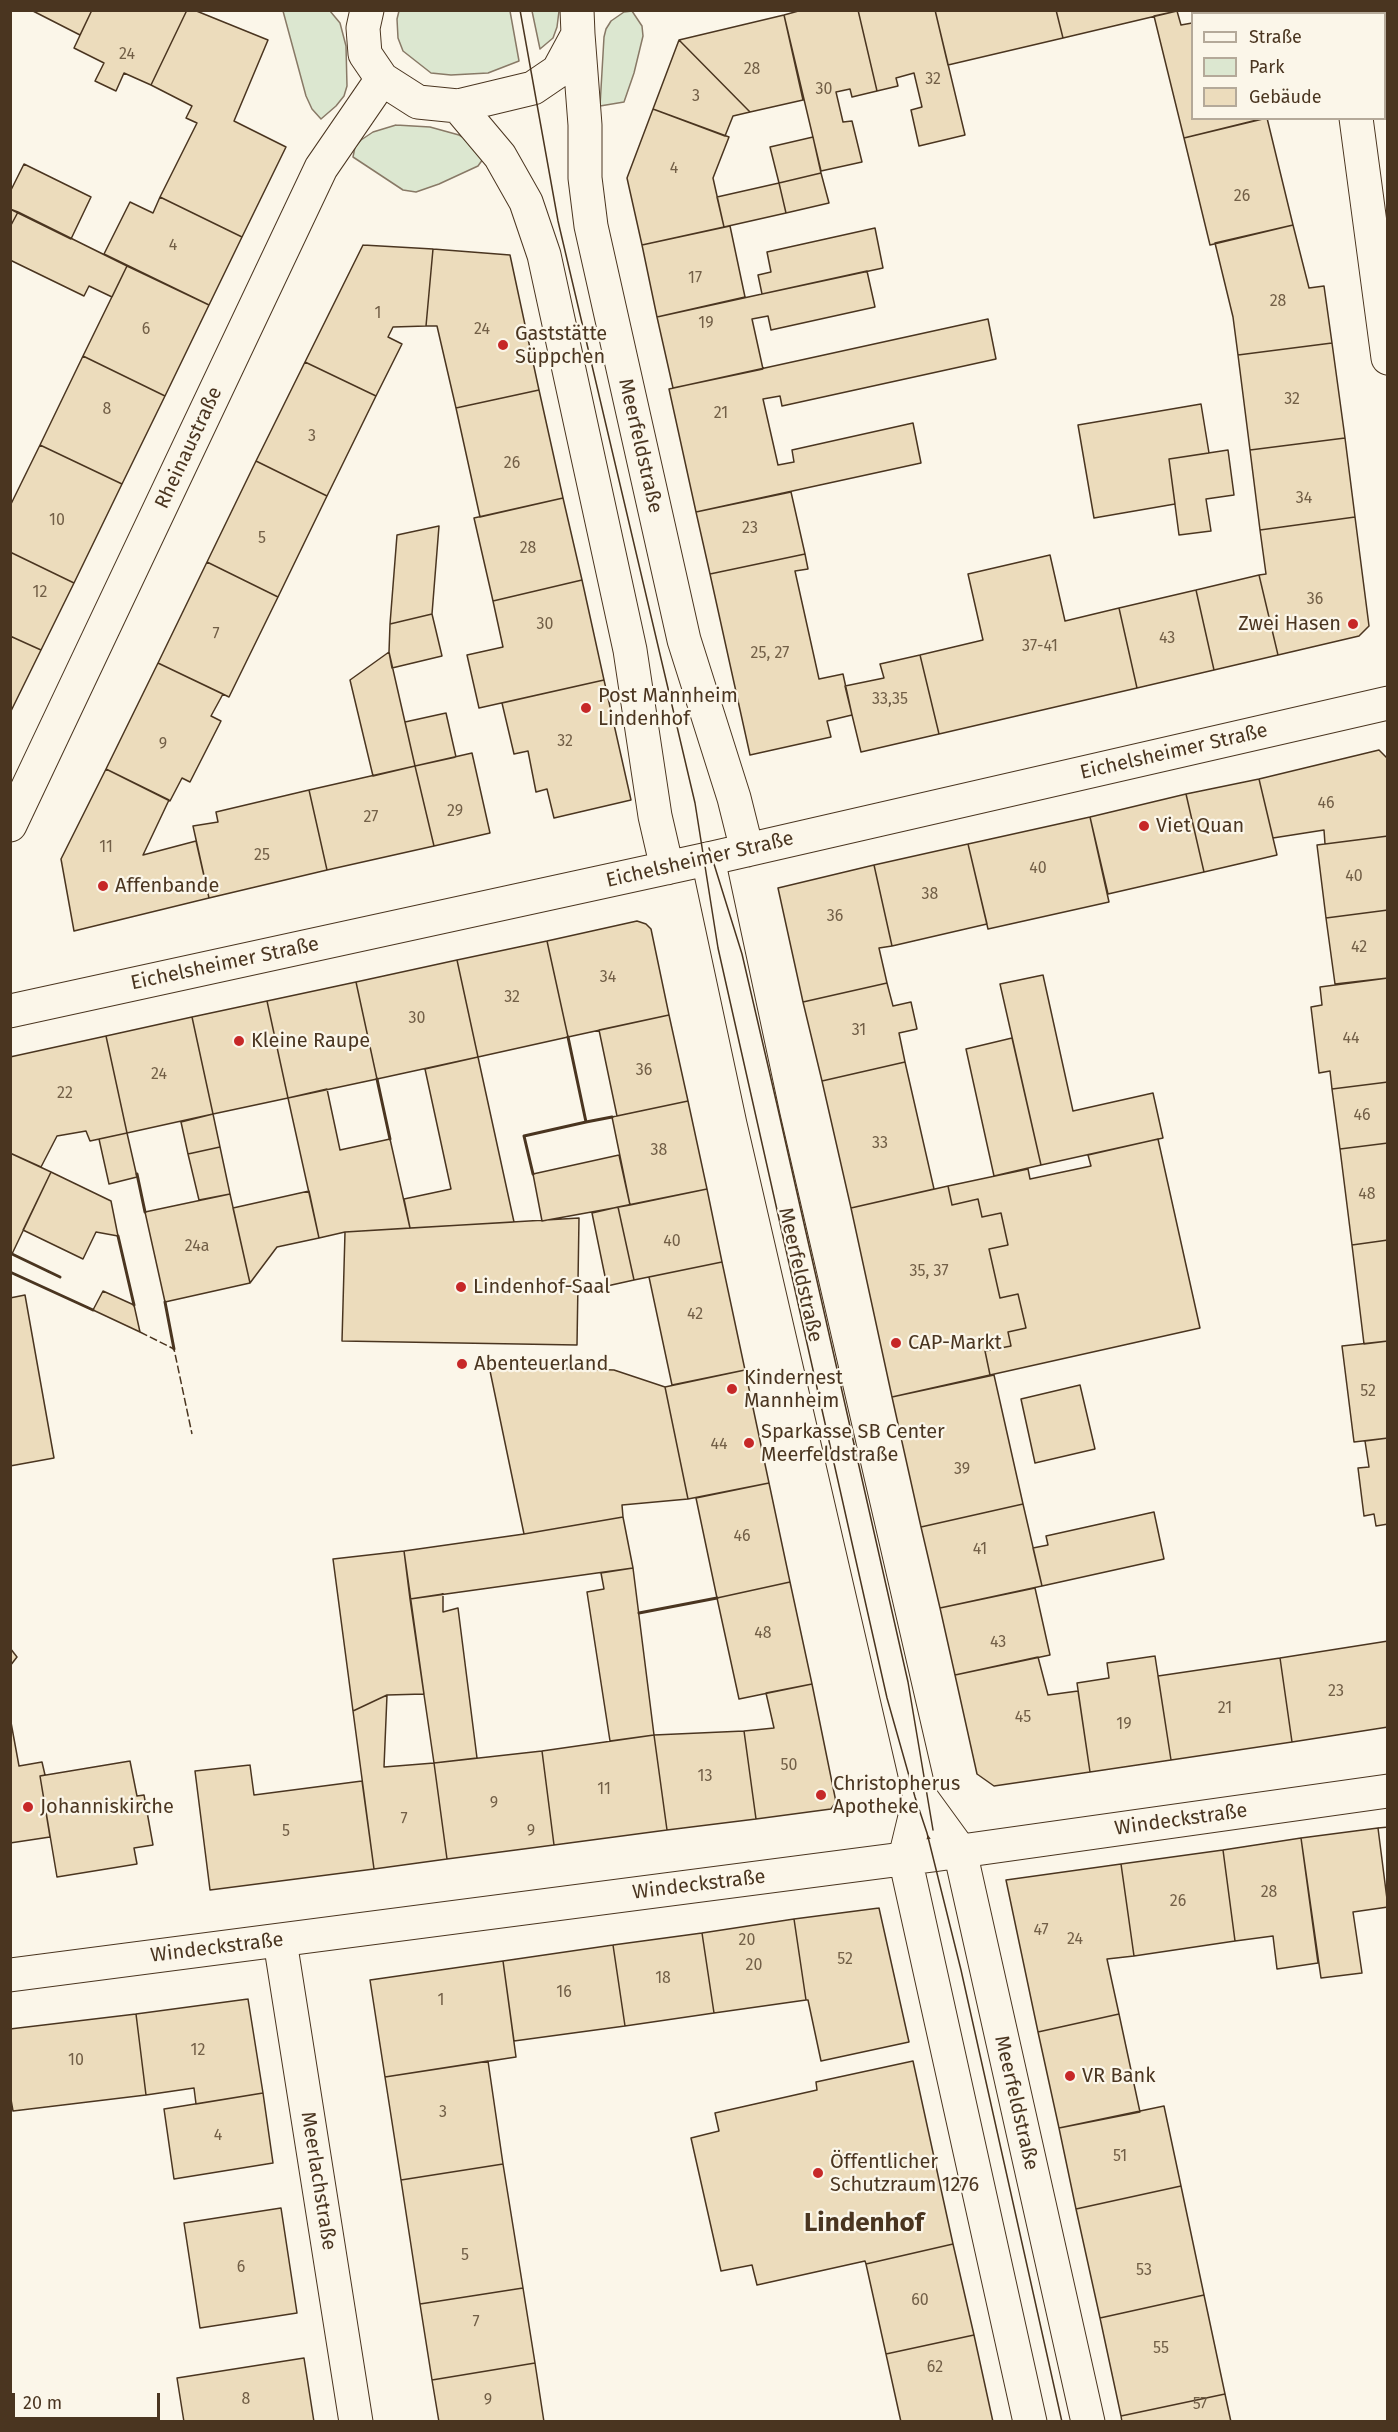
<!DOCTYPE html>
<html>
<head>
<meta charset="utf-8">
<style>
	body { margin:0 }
	#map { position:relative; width:1398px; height:2432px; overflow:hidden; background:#fbf6e9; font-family:"Fira Sans",sans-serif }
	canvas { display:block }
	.frame { position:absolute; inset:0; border:12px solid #4a3520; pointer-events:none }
	.legend { position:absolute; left:1191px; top:12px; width:195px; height:108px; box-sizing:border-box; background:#fbf6e9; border:2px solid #b4a999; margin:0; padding:8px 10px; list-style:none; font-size:18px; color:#4a3520 }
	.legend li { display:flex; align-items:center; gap:12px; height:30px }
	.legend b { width:30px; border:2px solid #b4a999 }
	.scale { position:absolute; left:12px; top:2393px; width:148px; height:27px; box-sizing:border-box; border:3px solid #4a3520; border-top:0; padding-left:8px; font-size:18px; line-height:21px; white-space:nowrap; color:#4a3520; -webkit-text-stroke:4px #fbf6e9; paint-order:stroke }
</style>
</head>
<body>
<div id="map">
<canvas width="1398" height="2432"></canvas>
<div class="frame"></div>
<ul class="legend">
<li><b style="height:8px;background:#fbf6e9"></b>Straße</li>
<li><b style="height:16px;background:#dce7d0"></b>Park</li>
<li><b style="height:16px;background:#ecdcbc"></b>Gebäude</li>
</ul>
<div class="scale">20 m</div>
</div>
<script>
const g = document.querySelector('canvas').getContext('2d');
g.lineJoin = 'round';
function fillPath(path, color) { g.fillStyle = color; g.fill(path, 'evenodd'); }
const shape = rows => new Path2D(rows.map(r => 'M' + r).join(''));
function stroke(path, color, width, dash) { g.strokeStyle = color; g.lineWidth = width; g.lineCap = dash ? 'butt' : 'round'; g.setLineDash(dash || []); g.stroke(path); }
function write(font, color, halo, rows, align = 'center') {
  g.font = font + ' "Fira Sans",sans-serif'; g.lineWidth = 4.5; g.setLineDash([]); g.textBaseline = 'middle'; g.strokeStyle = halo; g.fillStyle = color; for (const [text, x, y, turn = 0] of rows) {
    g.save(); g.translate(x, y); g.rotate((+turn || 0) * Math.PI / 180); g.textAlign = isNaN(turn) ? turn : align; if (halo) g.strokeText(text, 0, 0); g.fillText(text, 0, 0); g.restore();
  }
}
const green = shape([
	[283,11,330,11,340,23,346,46,347,86,344,96,336,106,321,119,312,109,306,96,283,11],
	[399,11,510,11,519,61,488,73,451,75,431,73,403,51,398,38,397,19,399,11],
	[532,11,559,11,557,27,553,38,540,49,532,11],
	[632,11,642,26,643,36,634,73,624,102,600,106,604,37,606,29,611,21,624,12,632,11],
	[396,125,430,127,459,135,468,140,483,159,478,166,439,184,416,192,403,190,353,157,355,147,361,140,373,132,396,125]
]);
const building = shape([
	[31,10,92,10,80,35,31,10],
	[92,10,187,10,151,85,124,73,116,91,95,81,104,63,74,48,92,10],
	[187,10,194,10,268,40,234,121,286,147,242,237,160,197,197,123,186,118,192,106,151,85,187,10],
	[802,10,858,10,877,91,852,97,850,89,836,92,843,122,852,121,862,162,821,171,784,15,802,10],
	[858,10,935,10,965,135,919,146,911,110,922,107,914,73,896,78,898,86,877,91,858,10],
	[935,10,1056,10,1063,38,948,65,935,10],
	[1056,10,1177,10,1177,11,1063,38,1056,10],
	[1177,11,1181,25,1192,23,1192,118,1265,118,1184,138,1154,16,1177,11],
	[784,15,803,100,750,112,679,40,784,15],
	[679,40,750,112,733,116,725,136,653,109,679,40],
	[653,109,729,137,713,178,724,227,642,245,627,178,653,109],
	[1267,118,1293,225,1210,245,1184,138,1267,118],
	[813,137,821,173,779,183,770,147,813,137],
	[24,164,91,197,71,239,10,209,10,192,24,164],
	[821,173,829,203,786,213,779,183,821,173],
	[779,183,786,213,724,227,717,197,779,183],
	[160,197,242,237,209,305,104,254,130,202,153,213,160,197],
	[10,209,18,212,10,227,10,209],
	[18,212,127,266,112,297,89,286,84,296,10,260,10,227,18,212],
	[1293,225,1309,288,1324,286,1332,343,1238,355,1233,317,1215,243,1293,225],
	[730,226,745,297,657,317,642,245,730,226],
	[875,228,883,268,762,294,758,275,771,272,767,252,875,228],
	[363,245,433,249,426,326,393,327,388,337,402,344,376,396,305,362,363,245],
	[433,249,510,255,539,390,456,408,437,326,426,326,433,249],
	[127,266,209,305,165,396,83,356,127,266],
	[867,271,875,307,771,330,768,316,752,319,763,369,673,388,657,317,867,271],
	[988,319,996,359,782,406,780,396,763,399,778,465,794,462,792,450,913,423,921,463,696,512,669,389,988,319],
	[1332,343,1345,438,1250,450,1238,355,1332,343],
	[83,356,165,396,122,484,40,445,83,356],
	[305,362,376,396,327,496,256,461,305,362],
	[539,390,563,498,480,517,456,408,539,390],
	[1201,404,1209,453,1169,459,1175,504,1094,518,1078,425,1201,404],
	[1345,438,1355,517,1260,530,1250,450,1345,438],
	[40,445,122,484,74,583,10,552,10,506,40,445],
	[1228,450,1234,495,1206,499,1211,531,1179,535,1169,459,1228,450],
	[256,461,327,496,278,597,207,562,256,461],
	[791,492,805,554,710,574,696,512,791,492],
	[563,498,582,580,493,601,474,518,563,498],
	[1355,517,1369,626,1359,636,1278,655,1259,575,1266,574,1260,530,1355,517],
	[439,526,432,614,390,624,397,535,439,526],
	[10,552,74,583,41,650,10,636,10,552],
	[805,554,808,569,795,571,819,679,843,674,852,715,827,721,831,737,750,755,710,574,805,554],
	[1050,555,1065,621,1119,608,1137,688,939,734,920,655,983,640,968,574,1050,555],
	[207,562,278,597,229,697,158,663,207,562],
	[1259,575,1278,655,1214,670,1196,590,1259,575],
	[582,580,604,680,479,708,467,655,503,647,493,601,582,580],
	[1196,590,1214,670,1137,688,1119,608,1196,590],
	[432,614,442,656,392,668,389,652,390,624,432,614],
	[10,636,41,650,10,713,10,636],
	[389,652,415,766,373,776,350,680,389,652],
	[920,655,939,734,861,752,845,686,884,678,880,664,920,655],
	[158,663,223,694,211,716,221,721,190,782,182,778,170,801,106,769,158,663],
	[604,680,631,800,554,818,547,789,536,792,528,751,514,754,502,703,604,680],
	[446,713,456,757,415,766,405,722,446,713],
	[1379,750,1388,759,1388,836,1325,844,1324,830,1273,838,1259,779,1379,750],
	[472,753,490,833,434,846,415,766,472,753],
	[415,766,434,846,327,870,309,790,415,766],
	[106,769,169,800,143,855,196,841,209,898,74,931,61,859,106,769],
	[1259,779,1277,855,1204,872,1186,794,1259,779],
	[309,790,327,870,209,898,193,826,218,822,216,812,309,790],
	[1186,794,1204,872,1108,894,1090,817,1186,794],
	[1090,817,1109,902,988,929,968,844,1090,817],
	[1388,836,1388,910,1326,918,1317,845,1388,836],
	[968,844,987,924,892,946,874,865,968,844],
	[874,865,892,946,879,948,887,983,803,1002,778,888,874,865],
	[1388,910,1388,978,1335,984,1326,918,1388,910],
	[637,921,646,924,651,929,669,1015,568,1037,547,941,637,921],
	[547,941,568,1037,478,1057,457,960,547,941],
	[457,960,478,1057,377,1079,356,982,457,960],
	[1043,975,1073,1111,1153,1093,1163,1138,1041,1165,1000,984,1043,975],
	[1388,978,1388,1082,1332,1089,1330,1071,1319,1073,1311,1007,1322,1005,1320,987,1388,978],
	[356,982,377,1079,288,1098,267,1001,356,982],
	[887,983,893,1006,911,1002,917,1029,899,1033,905,1062,822,1081,803,1002,887,983],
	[267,1001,288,1098,213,1114,192,1017,267,1001],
	[669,1015,688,1101,617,1116,599,1030,669,1015],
	[192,1017,213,1114,127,1133,106,1036,192,1017],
	[106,1036,127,1133,90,1141,86,1131,57,1136,41,1167,10,1153,10,1057,106,1036],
	[1012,1038,1041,1165,994,1176,966,1049,1012,1038],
	[478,1057,514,1222,410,1228,404,1199,451,1189,425,1069,478,1057],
	[905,1062,934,1189,851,1208,822,1081,905,1062],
	[1388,1082,1388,1143,1340,1149,1332,1089,1388,1082],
	[327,1089,340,1150,390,1139,410,1228,345,1232,319,1238,288,1098,327,1089],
	[688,1101,707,1189,630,1205,612,1117,688,1101],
	[213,1114,220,1147,188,1154,181,1122,213,1114],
	[127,1133,137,1177,109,1184,99,1139,127,1133],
	[1158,1139,1200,1328,990,1375,985,1351,1011,1346,1008,1332,1026,1328,1018,1294,1000,1298,989,1249,1008,1245,1001,1213,982,1217,978,1199,952,1205,948,1186,1028,1169,1030,1179,1091,1166,1088,1155,1158,1139],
	[1388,1143,1388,1240,1352,1245,1340,1149,1388,1143],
	[220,1147,230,1194,199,1200,188,1154,220,1147],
	[10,1153,51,1172,12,1254,10,1253,10,1153],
	[619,1155,630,1205,542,1221,533,1174,619,1155],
	[51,1172,111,1201,118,1236,96,1232,83,1259,23,1230,51,1172],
	[948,1186,952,1205,978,1199,982,1217,1001,1213,1008,1245,989,1249,1000,1298,1018,1294,1026,1328,1008,1332,1011,1346,985,1351,990,1375,892,1397,851,1208,948,1186],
	[707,1189,722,1262,634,1280,618,1207,707,1189],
	[309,1191,319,1238,277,1247,250,1283,233,1208,309,1191],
	[230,1194,250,1283,165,1302,145,1212,230,1194],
	[618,1207,634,1280,607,1286,592,1213,618,1207],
	[579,1218,577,1345,342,1341,345,1232,579,1218],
	[1388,1240,1388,1341,1364,1344,1352,1245,1388,1240],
	[722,1262,745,1370,672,1385,649,1277,722,1262],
	[103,1291,134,1305,140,1332,93,1310,103,1291],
	[25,1295,54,1458,10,1466,10,1298,25,1295],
	[1388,1341,1388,1438,1354,1442,1342,1346,1388,1341],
	[489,1366,614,1370,665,1387,688,1499,622,1505,623,1517,524,1534,489,1366],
	[745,1370,769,1483,688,1499,665,1387,745,1370],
	[994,1375,1023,1504,921,1527,892,1397,994,1375],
	[1080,1385,1095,1449,1035,1463,1021,1399,1080,1385],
	[1388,1438,1388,1524,1376,1526,1374,1514,1364,1516,1358,1468,1369,1467,1365,1441,1388,1438],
	[769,1483,790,1582,717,1598,696,1498,769,1483],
	[1023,1504,1042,1586,940,1608,921,1527,1023,1504],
	[1154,1512,1164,1559,1042,1586,1033,1548,1048,1545,1046,1536,1154,1512],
	[623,1517,633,1568,410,1599,404,1551,524,1534,623,1517],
	[404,1551,424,1694,387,1695,353,1711,333,1559,404,1551],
	[633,1568,654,1735,610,1741,587,1592,604,1589,601,1573,633,1568],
	[790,1582,812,1684,739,1699,717,1598,790,1582],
	[1035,1588,1050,1655,955,1675,940,1608,1035,1588],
	[443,1594,443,1612,458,1608,477,1758,434,1763,410,1599,443,1594],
	[1388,1641,1388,1727,1292,1742,1280,1658,1388,1641],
	[10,1648,17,1657,10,1666,10,1648],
	[1155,1656,1171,1760,1090,1772,1077,1683,1109,1678,1107,1663,1155,1656],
	[1038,1657,1048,1695,1078,1691,1090,1772,994,1786,977,1774,955,1675,1038,1657],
	[1280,1658,1292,1742,1171,1760,1158,1676,1280,1658],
	[812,1684,836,1802,831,1809,756,1819,744,1731,774,1728,766,1693,812,1684],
	[387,1695,384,1767,434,1763,447,1859,374,1869,353,1711,387,1695],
	[10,1717,19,1766,42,1762,45,1775,40,1776,50,1837,10,1843,10,1717],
	[744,1731,756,1819,667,1830,654,1735,744,1731],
	[654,1735,667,1830,554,1845,542,1751,654,1735],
	[542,1751,554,1845,447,1859,434,1763,542,1751],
	[130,1761,137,1796,144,1795,153,1845,134,1848,137,1864,57,1877,40,1776,130,1761],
	[250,1765,254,1795,362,1781,374,1869,210,1890,195,1771,250,1765],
	[1378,1828,1388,1907,1353,1912,1362,1973,1321,1978,1301,1838,1378,1828],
	[1301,1838,1318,1963,1277,1969,1273,1936,1235,1941,1223,1850,1301,1838],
	[1223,1850,1235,1941,1134,1956,1121,1864,1223,1850],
	[1121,1864,1134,1956,1107,1959,1119,2014,1038,2032,1006,1880,1121,1864],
	[879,1908,909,2042,821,2061,808,2000,806,2000,794,1919,879,1908],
	[794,1919,806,2000,714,2013,702,1933,794,1919],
	[702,1933,714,2013,625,2026,613,1945,702,1933],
	[613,1945,625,2026,514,2041,503,1961,613,1945],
	[503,1961,516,2057,385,2077,370,1980,503,1961],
	[248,1999,263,2093,196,2104,194,2088,146,2095,136,2014,248,1999],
	[136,2014,146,2095,13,2111,10,2094,10,2029,136,2014],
	[1119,2014,1140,2112,1059,2128,1038,2032,1119,2014],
	[488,2061,503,2164,401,2180,385,2077,488,2061],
	[913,2061,953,2244,866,2264,865,2261,757,2285,752,2265,721,2271,691,2138,719,2131,715,2113,817,2090,816,2082,913,2061],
	[263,2093,273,2163,174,2179,164,2109,263,2093],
	[1164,2106,1181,2186,1076,2209,1059,2128,1164,2106],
	[503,2164,523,2288,420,2304,401,2180,503,2164],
	[1181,2186,1204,2295,1100,2318,1076,2209,1181,2186],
	[281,2208,297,2313,200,2328,184,2223,281,2208],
	[953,2244,974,2335,886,2354,866,2264,953,2244],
	[523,2288,535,2363,432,2380,420,2304,523,2288],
	[1204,2295,1225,2394,1121,2416,1100,2318,1204,2295],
	[974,2335,993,2422,901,2422,886,2354,974,2335],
	[304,2358,314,2422,184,2422,177,2378,304,2358],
	[535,2363,544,2422,439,2422,432,2380,535,2363],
	[1225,2394,1231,2422,1122,2422,1121,2416,1225,2394]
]);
const pedestrian = shape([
	[708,859,763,1116,920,1796,960,1851],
	[905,1858,920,1796]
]);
const minor = shape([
	[367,10,363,28,365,54,382,79,418,102,458,106,533,88,558,71,578,34,577,10],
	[1341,10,1342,14],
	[578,34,585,125,585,178,591,226,684,640,734,798,747,850],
	[458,106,500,156,526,202,544,255,630,650,655,816,667,868],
	[1356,118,1388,358],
	[10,825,321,168,382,79],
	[10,1011,712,858,1388,703],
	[960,1851,1088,2422],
	[905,1858,1030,2422],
	[280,1941,356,2422],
	[10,1975,933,1855,1388,1791]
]);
const tram = shape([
	[520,10,558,221,695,803,718,948,861,1583,887,1698,915,1797,927,1833,961,1970,1062,2422],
	[709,848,742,954,778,1109,908,1682,933,1830]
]);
const fence = shape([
	[140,1332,174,1349,192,1434],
	[1378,1828,1388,1827]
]);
const wall = shape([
	[568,1037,586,1122,612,1117],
	[377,1079,390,1139],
	[137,1174,145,1212],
	[533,1174,524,1136,586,1122],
	[118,1236,134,1305],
	[12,1254,60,1277],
	[10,1272,93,1310],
	[165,1302,174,1349],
	[639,1613,717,1598]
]);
const markers = [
	[503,345,6,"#c62828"],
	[1353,624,6,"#c62828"],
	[586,708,6,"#c62828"],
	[1144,826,6,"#c62828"],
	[103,886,6,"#c62828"],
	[239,1041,6,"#c62828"],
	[461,1287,6,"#c62828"],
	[896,1343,6,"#c62828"],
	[462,1364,6,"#c62828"],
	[732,1389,6,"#c62828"],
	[749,1443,6,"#c62828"],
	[821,1795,6,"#c62828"],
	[28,1807,6,"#c62828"],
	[1070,2076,6,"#c62828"],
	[818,2173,6,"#c62828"]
];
const numberNames = [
	["24",127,55],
	["28",752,70],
	["32",933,80],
	["30",824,90],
	["3",696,97],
	["4",674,169],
	["26",1242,197],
	["4",173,246],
	["17",695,279],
	["28",1278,302],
	["1",378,314],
	["19",706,324],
	["6",146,330],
	["24",482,330],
	["32",1292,400],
	["8",107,410],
	["21",721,414],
	["3",312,437],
	["26",512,464],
	["34",1304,499],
	["10",57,521],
	["23",750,529],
	["5",262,539],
	["28",528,549],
	["12",40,593],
	["36",1315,600],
	["30",545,625],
	["7",216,635],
	["43",1167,639],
	["37-41",1040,647],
	["25, 27",770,654],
	["33,35",890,700],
	["32",565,742],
	["9",163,745],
	["46",1326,804],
	["29",455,812],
	["27",371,818],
	["11",106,848],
	["25",262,856],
	["40",1038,869],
	["40",1354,877],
	["38",930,895],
	["36",835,917],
	["42",1359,948],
	["34",608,978],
	["32",512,998],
	["30",417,1019],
	["31",859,1031],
	["44",1351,1039],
	["36",644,1071],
	["24",159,1075],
	["22",65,1094],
	["46",1362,1116],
	["33",880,1144],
	["38",659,1151],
	["48",1367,1195],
	["40",672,1242],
	["24a",197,1247],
	["35, 37",929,1272],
	["42",695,1315],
	["52",1368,1392],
	["44",719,1445],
	["39",962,1470],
	["46",742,1537],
	["41",980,1550],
	["48",763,1634],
	["43",998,1643],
	["23",1336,1692],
	["21",1225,1709],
	["45",1023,1718],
	["19",1124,1725],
	["50",789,1766],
	["13",705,1777],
	["11",604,1790],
	["9",494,1804],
	["7",404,1820],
	["5",286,1832],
	["9",531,1832],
	["28",1269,1893],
	["26",1178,1902],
	["47",1041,1931],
	["24",1075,1940],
	["20",747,1941],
	["52",845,1960],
	["20",754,1966],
	["18",663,1979],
	["16",564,1993],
	["1",441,2001],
	["12",198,2051],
	["10",76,2061],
	["3",443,2113],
	["4",218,2136],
	["51",1120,2157],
	["5",465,2256],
	["6",241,2268],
	["53",1144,2271],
	["60",920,2301],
	["7",476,2323],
	["55",1161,2349],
	["62",935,2368],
	["8",246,2400],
	["9",488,2401],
	["57",1200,2405]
];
const poiNames = [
	["Gaststätte",515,334],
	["Süppchen",515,357],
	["Zwei Hasen",1341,624,"right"],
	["Post Mannheim",598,696],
	["Lindenhof",598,719],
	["Viet Quan",1156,826],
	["Affenbande",115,886],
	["Kleine Raupe",251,1041],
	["Lindenhof-Saal",473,1287],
	["CAP-Markt",908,1343],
	["Abenteuerland",474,1364],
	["Kindernest",744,1378],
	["Mannheim",744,1401],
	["Sparkasse SB Center",761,1432],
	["Meerfeldstraße",761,1455],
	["Christopherus",833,1784],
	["Apotheke",833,1807],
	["Johanniskirche",40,1807],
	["VR Bank",1082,2076],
	["Öffentlicher",830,2162],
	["Schutzraum 1276",830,2185]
];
const streetNames = [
	["Meerfeldstraße",640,446,77],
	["Rheinaustraße",189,448,-65],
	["Eichelsheimer Straße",1174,752,-13],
	["Eichelsheimer Straße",700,860,-13],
	["Eichelsheimer Straße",225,964,-12],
	["Meerfeldstraße",800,1275,77],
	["Windeckstraße",1181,1820,-8],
	["Windeckstraße",699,1885,-7],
	["Windeckstraße",217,1948,-7],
	["Meerfeldstraße",1016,2103,77],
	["Meerlachstraße",318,2181,81]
];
const districtNames = [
	["Lindenhof",864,2224]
];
fillPath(green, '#dce7d0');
stroke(green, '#887966', 1.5);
fillPath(building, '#ecdcbc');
stroke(building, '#4a3520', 1.5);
stroke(pedestrian, '#4a3520', 35);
stroke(minor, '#4a3520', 35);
stroke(pedestrian, '#fbf6e9', 33);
stroke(minor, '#fbf6e9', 33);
stroke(tram, '#4a3520', 1.5);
stroke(fence, '#4a3520', 1.5, [8, 3]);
stroke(wall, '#4a3520', 3);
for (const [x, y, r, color] of markers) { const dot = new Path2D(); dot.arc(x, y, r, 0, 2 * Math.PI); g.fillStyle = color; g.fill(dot); stroke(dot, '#fbf6e9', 2); }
write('16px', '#725f47', null, numberNames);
write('20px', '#4a3520', '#fbf6e9', poiNames, 'left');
write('20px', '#4a3520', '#fbf6e9', streetNames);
write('bold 26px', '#4a3520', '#fbf6e9', districtNames);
</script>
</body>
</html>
